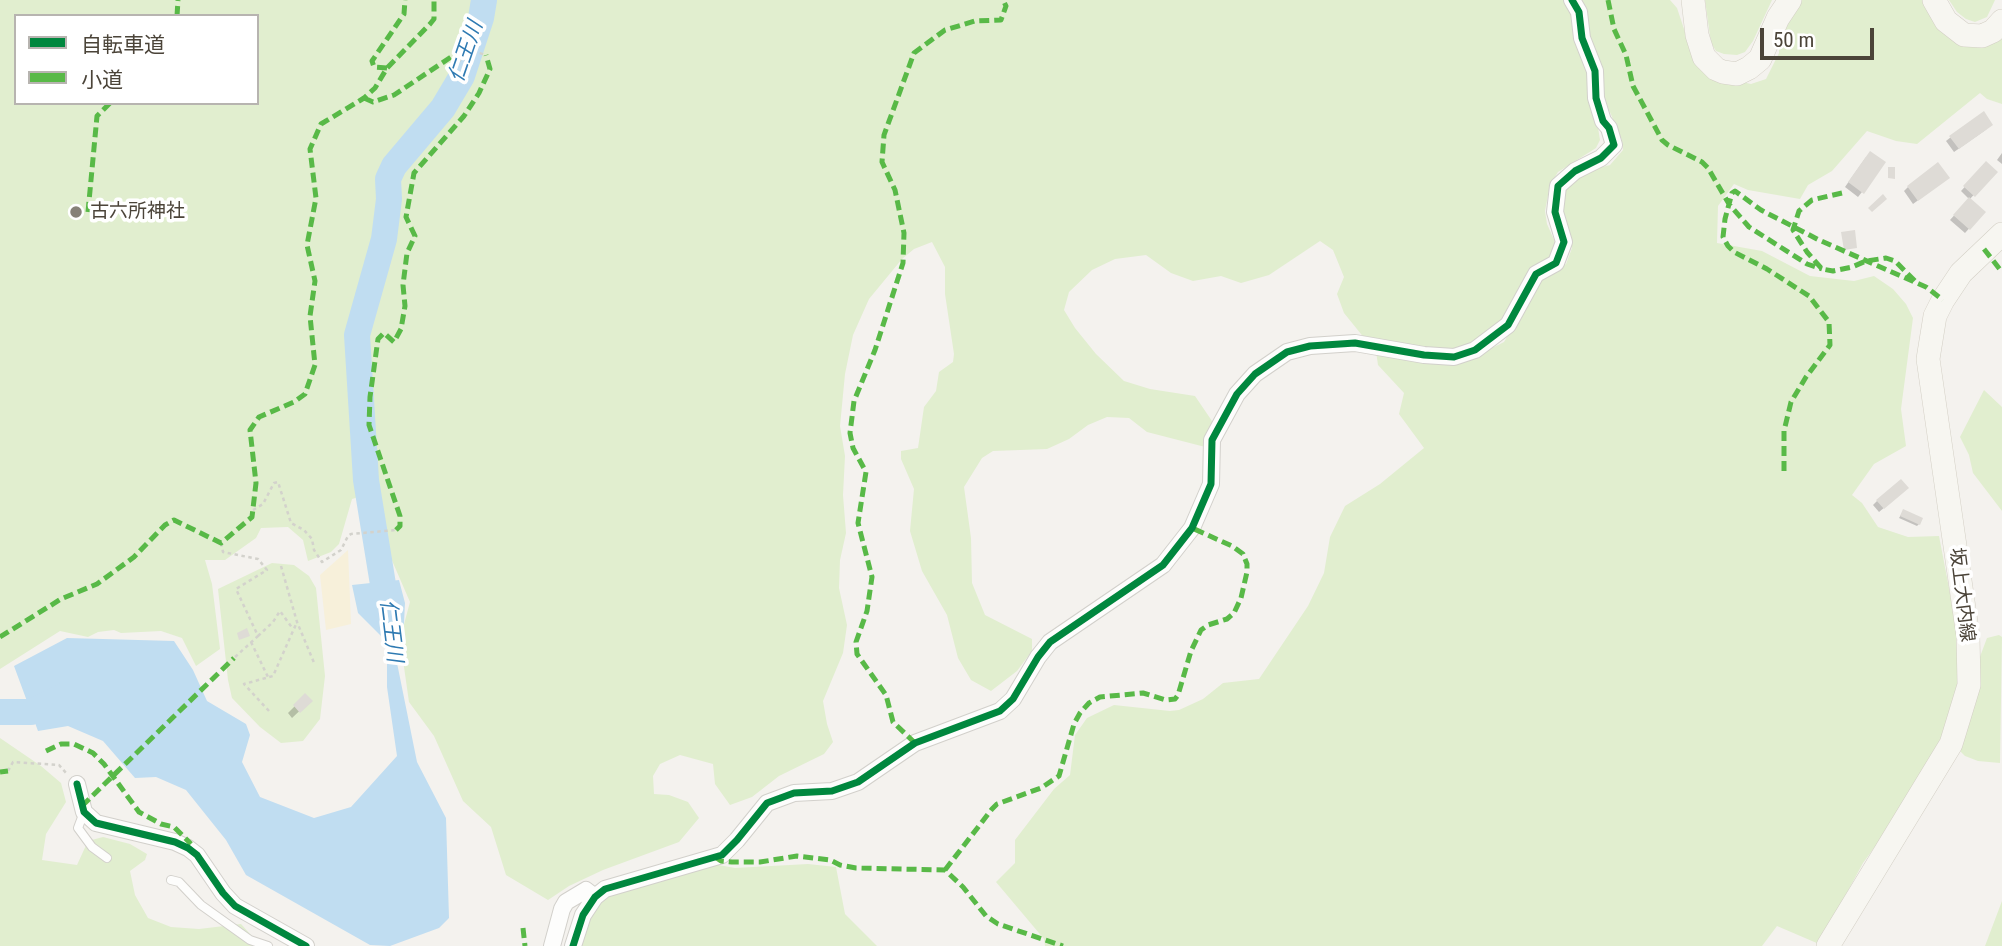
<!DOCTYPE html>
<html>
<head>
<meta charset="utf-8">
<style>
	body { margin:0 }
	#map { position:relative; width:2002px; height:946px; overflow:hidden; background:#f4f2ee; font-family:"Roboto Condensed","Noto Sans JP",sans-serif }
	canvas { display:block }
	.legend { position:absolute; left:14px; top:14px; width:245px; height:91px; box-sizing:border-box; background:#fff; border:2px solid #b7b4b0; margin:0; padding:9px 12px; list-style:none; font-size:21px; color:#4b4439 }
	.legend li { display:flex; align-items:center; gap:14px; height:35px }
	.legend b { width:35px; border:2px solid #b7b4b0 }
	.scale { position:absolute; left:1760px; top:28px; width:114px; height:32px; box-sizing:border-box; border:4px solid #4b4439; border-top:0; padding-left:9px; font-size:21px; line-height:24px; white-space:nowrap; color:#4b4439; -webkit-text-stroke:5px #fff; paint-order:stroke }
</style>
</head>
<body>
<div id="map">
<canvas width="2002" height="946"></canvas>
<ul class="legend">
<li><b style="height:9px;background:#00873e"></b>自転車道</li>
<li><b style="height:9px;background:#58b947"></b>小道</li>
</ul>
<div class="scale">50 m</div>
</div>
<script>
const g = document.querySelector('canvas').getContext('2d');
g.lineJoin = 'round';
function fillPath(path, color) { g.fillStyle = color; g.fill(path, 'evenodd'); }
const shape = rows => new Path2D(rows.map(r => 'M' + r).join(''));
function stroke(path, color, width, dash) { g.strokeStyle = color; g.lineWidth = width; g.lineCap = dash ? 'butt' : 'round'; g.setLineDash(dash || []); g.stroke(path); }
function write(font, color, halo, rows, align = 'center') {
  g.font = font + ' "Roboto Condensed","Noto Sans JP",sans-serif'; g.lineWidth = 7; g.setLineDash([]); g.textBaseline = 'middle'; g.strokeStyle = halo; g.fillStyle = color; for (const [text, x, y, turn = 0] of rows) {
    g.save(); g.translate(x, y); g.rotate((+turn || 0) * Math.PI / 180); g.textAlign = isNaN(turn) ? turn : align; if (halo) g.strokeText(text, 0, 0); g.fillText(text, 0, 0); g.restore();
  }
}
const green = shape([
	[0,0,1570,0,1574,14,1573,37,1587,59,1600,140,1596,148,1558,172,1550,185,1545,211,1547,224,1555,242,1555,252,1506,321,1479,342,1450,351,1365,339,1344,313,1337,294,1344,277,1333,250,1320,241,1269,275,1241,283,1221,276,1193,281,1171,273,1146,255,1115,259,1092,270,1069,292,1064,310,1075,328,1096,354,1124,381,1150,389,1195,396,1212,421,1218,438,1213,449,1147,432,1129,418,1107,417,1088,425,1069,439,1047,449,993,451,982,458,964,487,971,538,972,583,985,615,1032,639,1032,651,1017,671,991,691,971,680,958,658,947,615,922,571,910,531,914,489,901,459,901,451,918,448,924,407,936,391,939,372,953,362,954,354,945,294,945,267,932,242,914,249,902,259,869,299,853,335,845,374,840,426,845,456,843,495,846,533,840,560,839,588,847,625,843,653,823,701,827,724,833,742,824,754,779,776,752,797,730,805,715,784,713,764,680,755,660,764,653,776,654,794,669,795,688,802,699,818,679,842,603,870,569,886,548,900,506,875,491,827,463,801,434,736,409,702,400,639,410,602,387,549,383,511,376,492,352,499,339,544,331,552,308,561,303,540,288,527,261,528,256,538,225,560,205,560,212,584,220,649,196,666,182,638,161,631,121,633,114,630,98,632,88,637,60,631,0,669],
	[16,16,257,16,257,103,16,103],
	[1579,0,1670,0,1677,8,1686,35,1720,77,1751,84,1766,79,1779,53,1779,40,1800,0,1925,0,1952,39,2002,33,2002,104,1987,99,1980,93,1917,144,1896,141,1867,131,1832,171,1808,185,1800,199,1748,190,1734,184,1718,206,1717,243,1762,251,1810,276,1854,281,1874,276,1893,289,1906,304,1913,318,1901,409,1906,446,1874,464,1852,495,1862,503,1878,527,1908,537,1939,536,1959,640,1958,694,1940,740,1912,796,1863,863,1819,944,1777,926,1762,946,1045,946,1044,939,996,882,1015,863,1015,840,1054,789,1070,775,1075,735,1087,718,1114,705,1170,711,1179,710,1203,699,1223,683,1259,679,1308,606,1324,573,1330,537,1345,506,1380,484,1424,448,1399,414,1404,393,1378,365,1376,351,1478,355,1504,342,1540,280,1566,264,1572,248,1556,199,1563,187,1584,172,1610,165,1623,150,1622,140,1600,89,1599,58,1584,29],
	[1705,0,1772,0,1753,41,1745,52,1737,55,1724,54,1716,51,1711,43],
	[1949,0,1995,0,1987,17,1975,22,1966,19,1957,12],
	[1984,390,2002,407,2002,511,1973,473,1969,455,1960,437],
	[272,563,294,565,309,576,316,588,325,676,320,719,303,741,281,743,260,727,232,698,228,680,218,589],
	[1999,635,2002,637,2000,763,1978,761,1965,756,1958,749,1978,662,1987,638],
	[0,738,41,766,61,783,66,802,46,834,42,860,77,865,88,841,103,837,130,844,147,854,145,860,130,871,135,895,148,918,171,927,199,929,241,924,261,946,0,946],
	[713,864,735,868,808,864,836,867,845,914,877,946,568,946,600,902,620,890],
	[2002,901,2002,946,1985,946]
]);
const sand = shape([
	[348,550,351,624,326,630,320,575]
]);
const water = shape([
	[399,580,405,603,404,623,395,653,417,762,446,818,449,918,439,928,390,946,370,945,246,875,226,840,186,790,156,777,135,778,103,741,68,726,38,731,14,666,67,638,174,641,193,670,207,701,246,724,250,735,242,762,260,797,314,818,351,807,397,756,387,687,387,642,358,613,352,585]
]);
const shadow = shape([
	[1987,129,1954,152,1946,141,1951,137],
	[2002,153,2002,164,1997,160],
	[1866,157,1862,192,1858,197,1845,187],
	[1986,164,1995,172,1969,200,1984,212,1965,233,1950,220,1969,199,1961,191],
	[1943,182,1913,204,1904,191,1908,187],
	[1903,492,1879,512,1873,505,1877,501],
	[1902,513,1919,524,1917,526,1899,518],
	[305,696,310,701,292,718,288,713]
]);
const river = shape([
	[388,615,366,480,357,335,384,239,389,199,388,179,394,166,443,108,462,76,481,18,484,0],
	[0,712,31,712,63,696]
]);
const building = shape([
	[1984,111,1993,125,1959,149,1949,136],
	[1870,151,1886,162,1864,194,1848,182],
	[1986,161,1998,172,1975,197,1963,186],
	[1938,162,1950,178,1918,201,1907,186],
	[1888,167,1895,167,1895,179,1888,178],
	[1883,194,1887,199,1872,212,1868,208],
	[1969,197,1986,212,1970,230,1953,215],
	[1855,230,1857,248,1844,250,1841,232],
	[1901,479,1909,488,1884,509,1876,500],
	[1903,509,1923,518,1920,525,1900,516],
	[247,628,250,636,239,640,237,633],
	[305,693,313,701,300,713,293,705]
]);
const path = shape([
	[458,59,464,62,471,61,476,52,486,55],
	[253,510,263,504,274,483,278,482,291,523,304,530,312,539,314,550,322,562,341,550,348,536,351,534,396,530],
	[221,543,223,552,258,559,267,570,236,589,258,636,234,658],
	[281,566,297,622,315,665],
	[258,636,273,622,280,611,293,629],
	[251,642,268,677],
	[269,711,244,684,273,676,297,622],
	[8,771,13,762,59,765,67,774]
]);
const lane = shape([
	[84,812,78,828,92,847,107,858],
	[171,880,179,882,201,905,250,940,268,946]
]);
const street = shape([
	[77,784,84,812,96,823,175,842,188,848,197,855,223,893,235,906,306,946],
	[552,946,562,909,566,902,586,890,595,897],
	[573,946,583,915,595,897,605,889,722,855,737,840,767,803,794,793,832,791,858,782,915,743,1000,711,1013,699,1038,657,1050,642,1163,565,1192,528,1211,484,1212,440,1237,394,1255,374,1287,352,1310,346,1355,343,1424,355,1454,357,1475,350,1508,325,1536,274,1556,263,1564,242,1555,212,1558,186,1575,171,1601,158,1614,145,1609,128,1603,121,1596,98,1595,71,1582,38,1579,12,1572,0]
]);
const secondary = shape([
	[1693,0,1697,35,1704,57,1716,69,1723,72,1737,74,1749,68,1760,59,1778,18,1790,0],
	[1934,0,1946,21,1964,35,1982,36,1993,31,2002,21],
	[1828,946,1951,744,1969,685,1968,636,1928,359,1935,316,1943,300,1961,273,2002,234]
]);
const quiet = shape([
	[1608,0,1614,29,1626,55,1633,86,1662,140,1668,145,1702,162,1708,168,1729,204,1749,227,1807,264,1822,269],
	[177,16,178,0],
	[387,68,374,67,372,61,404,14,405,0],
	[364,98,373,102,394,95,451,57,458,59],
	[1842,193,1812,200,1799,211,1793,230,1807,252,1822,269,1833,271,1852,267,1866,261,1886,258,1895,261,1915,281],
	[88,212,97,116,110,103],
	[1984,249,2002,272],
	[1784,471,1784,431,1791,402,1806,377,1830,345,1829,322,1809,296,1767,269,1734,252,1728,246,1723,237,1725,219,1732,193,1735,191,1761,210,1819,240,1926,287,1943,300],
	[396,530,400,526,400,516,369,425,370,397,378,339,384,333,394,342,401,329,405,306,403,285,407,253,415,236,406,217,414,173,464,116,479,93,490,69,486,55],
	[0,637,61,599,97,584,134,557,165,525,174,520,221,543,252,517,256,483,250,430,259,417,294,402,305,394,315,365,310,316,315,281,307,245,316,198,310,149,321,124,364,98,375,88,387,68,430,24,434,19,434,0],
	[915,743,893,722,886,695,857,654,856,642,867,611,872,577,858,523,866,472,853,448,850,433,854,401,875,350,903,263,904,233,895,190,882,162,884,135,914,53,945,30,975,21,1001,20,1006,6,1003,0],
	[46,751,61,744,74,744,93,753,104,764,139,812,161,824,174,827,191,844],
	[0,772,8,771],
	[82,806,234,658],
	[715,857,721,861,732,862,760,862,797,856,830,860,840,865,856,868,945,870,963,887,986,916,998,924,1063,946],
	[945,870,992,809,997,804,1041,788,1059,776,1074,724,1080,713,1089,703,1100,697,1143,693,1166,700,1175,699,1178,695,1191,651,1201,630,1208,625,1227,619,1234,613,1241,598,1247,572,1247,564,1243,554,1232,546,1192,528],
	[523,928,525,946]
]);
const cycleway = shape([
	[77,784,84,812,96,823,175,842,188,848,197,855,223,893,235,906,306,946],
	[573,946,583,915,595,897,605,889,722,855,737,840,767,803,794,793,832,791,858,782,915,743,1000,711,1013,699,1038,657,1050,642,1163,565,1192,528,1211,484,1212,440,1237,394,1255,374,1287,352,1310,346,1355,343,1424,355,1454,357,1475,350,1508,325,1536,274,1556,263,1564,242,1555,212,1558,186,1575,171,1601,158,1614,145,1609,128,1603,121,1596,98,1595,71,1582,38,1579,12,1572,0]
]);
const markers = [
	[76,212,7,"#868178"]
];
const poiNames = [
	["古六所神社",90,212]
];
const streetNames = [
	["坂上大内線",1961,595,83]
];
const waterNames = [
	["仁王川",467,52,-71],
	["仁王川",390,631,83]
];
fillPath(green, '#e1eecf');
fillPath(sand, '#f7f0da');
fillPath(water, '#c0ddf1');
fillPath(shadow, '#0003');
stroke(river, '#c0ddf1', 26);
fillPath(building, '#dedbd6');
stroke(lane, '#d2d0cb', 10);
stroke(street, '#d2d0cb', 18);
stroke(secondary, '#d3cfc5', 24);
stroke(path, '#d3d2cc', 2.5, [3.5, 3.5]);
stroke(lane, '#fdfdfc', 8);
stroke(street, '#fdfdfc', 16);
stroke(secondary, '#f7f6f1', 23);
stroke(quiet, '#58b947', 5, [10, 5]);
stroke(cycleway, '#00873e', 7);
for (const [x, y, r, color] of markers) { const dot = new Path2D(); dot.arc(x, y, r, 0, 2 * Math.PI); g.fillStyle = color; g.fill(dot); stroke(dot, '#fff', 2.5); }
write('19px', '#4b4439', '#fff', poiNames, 'left');
write('19px', '#4b4439', '#fff', streetNames);
write('italic 21px', '#2e7ab2', '#fff', waterNames);
</script>
</body>
</html>
